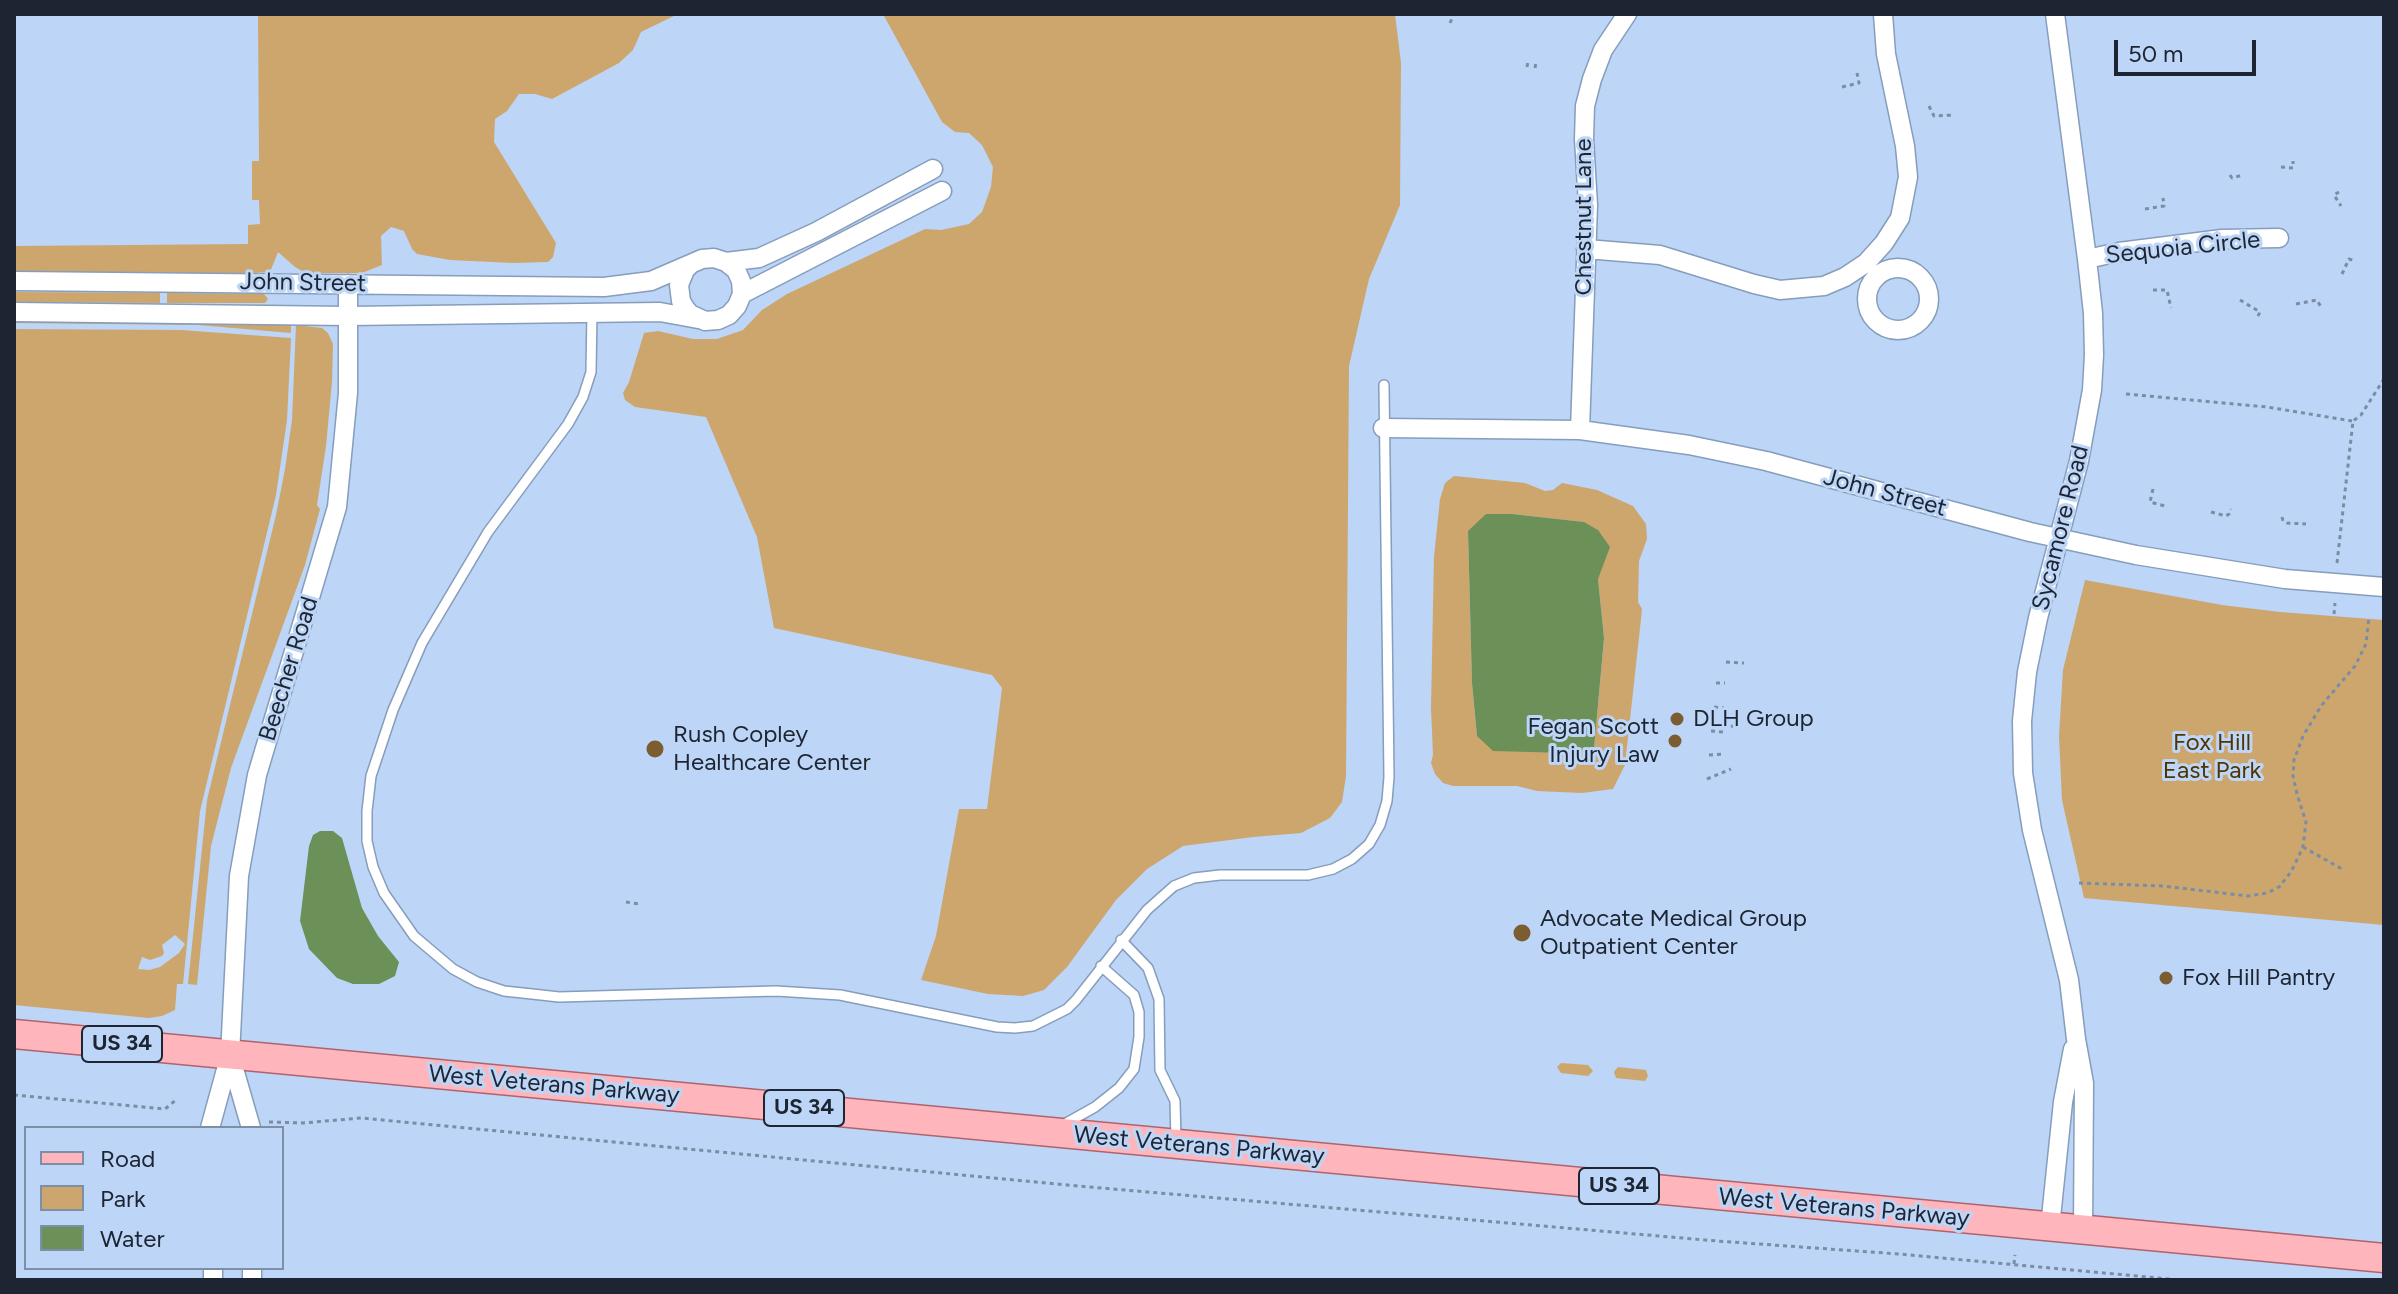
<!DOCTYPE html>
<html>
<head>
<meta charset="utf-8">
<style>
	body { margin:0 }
	#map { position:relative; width:2398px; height:1294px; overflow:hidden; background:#bdd5f6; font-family:Figtree,sans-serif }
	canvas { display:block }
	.frame { position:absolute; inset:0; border:16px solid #1c2531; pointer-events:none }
	.legend { position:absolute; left:24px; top:1126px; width:260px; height:144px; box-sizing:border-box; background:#bdd5f6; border:2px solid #7d8fa7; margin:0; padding:10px 14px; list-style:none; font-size:24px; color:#1c2531 }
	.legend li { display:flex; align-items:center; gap:16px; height:40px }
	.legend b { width:40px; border:2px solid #7d8fa7 }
	.scale { position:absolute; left:2114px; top:40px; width:142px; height:36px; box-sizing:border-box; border:4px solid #1c2531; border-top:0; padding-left:10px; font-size:24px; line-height:28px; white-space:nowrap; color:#1c2531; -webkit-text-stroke:6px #bdd5f6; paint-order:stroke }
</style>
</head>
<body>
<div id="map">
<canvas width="2398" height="1294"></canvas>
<div class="frame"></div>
<ul class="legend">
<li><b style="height:10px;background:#feb6bc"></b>Road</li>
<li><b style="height:22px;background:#cda66d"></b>Park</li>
<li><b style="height:22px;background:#6b9058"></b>Water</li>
</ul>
<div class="scale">50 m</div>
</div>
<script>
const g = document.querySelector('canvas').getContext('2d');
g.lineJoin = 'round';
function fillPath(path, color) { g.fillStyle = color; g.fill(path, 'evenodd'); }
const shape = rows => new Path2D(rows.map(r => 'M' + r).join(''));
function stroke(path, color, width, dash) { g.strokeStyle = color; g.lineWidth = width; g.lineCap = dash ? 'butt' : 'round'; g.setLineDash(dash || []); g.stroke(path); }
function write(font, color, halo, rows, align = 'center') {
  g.font = font + ' Figtree,sans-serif'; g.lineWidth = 6; g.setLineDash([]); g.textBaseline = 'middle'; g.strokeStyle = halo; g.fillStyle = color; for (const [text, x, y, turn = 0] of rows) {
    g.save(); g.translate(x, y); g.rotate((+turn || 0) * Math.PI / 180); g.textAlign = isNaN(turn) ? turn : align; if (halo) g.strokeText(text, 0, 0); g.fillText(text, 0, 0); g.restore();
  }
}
const green = shape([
	[258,14,678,14,641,32,633,50,619,63,552,99,535,94,519,94,507,111,495,119,494,142,556,243,553,257,548,262,513,263,450,260,417,254,412,249,404,231,391,227,381,236,382,265,362,273,306,273,295,267,278,252,270,272,206,276,14,275,14,246,248,244,248,225,260,224,259,200,252,200,252,161,259,161],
	[883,14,1395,14,1401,63,1400,205,1369,279,1349,366,1346,776,1342,802,1330,818,1301,833,1253,837,1183,846,1147,869,1116,900,1067,967,1044,990,1023,996,988,994,921,980,936,936,959,809,987,809,1002,688,992,675,774,628,757,537,706,417,635,407,625,400,623,393,629,382,644,333,658,331,693,339,717,339,743,330,762,310,787,294,925,229,941,230,969,224,982,212,991,187,993,167,982,145,969,133,955,132,942,122],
	[14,292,160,293,160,303,14,302],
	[167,293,264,294,268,299,265,303,167,303],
	[14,318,217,321,291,325,291,333,198,325,14,323],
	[296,325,322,328,328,333,333,344,332,382,326,446,317,505,320,509,305,565,231,768,211,846,197,985,188,984,207,800,276,515,285,469,292,420],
	[14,329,181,330,291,338,287,420,276,495,200,811,183,984,177,984,175,1010,162,1016,149,1018,14,1005],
	[175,935,185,944,179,953,160,967,149,970,138,969,142,957,150,960,162,956,164,953,162,945],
	[1454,476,1525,483,1545,491,1553,490,1562,483,1597,490,1633,506,1646,524,1647,539,1639,561,1638,602,1642,609,1641,619,1625,765,1613,789,1582,793,1537,791,1517,786,1453,786,1443,783,1435,774,1431,763,1433,755,1431,708,1434,557,1440,499,1445,483],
	[1512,514,1583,522,1598,530,1598,579,1604,638,1594,749,1477,736,1472,683,1468,531],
	[2085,580,2222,605,2280,612,2384,620,2384,925,2084,898,2062,800,2059,736,2063,670],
	[1561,1063,1588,1065,1593,1071,1588,1076,1561,1073,1557,1067],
	[1618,1067,1646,1070,1648,1076,1645,1081,1616,1078,1614,1072]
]);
const water = shape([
	[1486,514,1512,514,1584,522,1598,530,1610,547,1598,579,1604,638,1594,749,1567,753,1493,751,1477,736,1472,683,1468,531],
	[320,831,333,831,342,838,362,908,378,936,399,962,395,976,379,984,353,984,337,978,309,949,300,921,309,846,313,835]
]);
const path = shape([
	[1450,23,1454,14],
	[1527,67,1528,61],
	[1535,68,1536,62],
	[1842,87,1859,83,1857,73],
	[1929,106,1934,116,1954,115],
	[2281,167,2293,168,2293,161],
	[2230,175,2232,178,2243,175],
	[2339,192,2334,195,2341,206],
	[2145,209,2164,206,2163,198],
	[2342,274,2349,259,2355,261],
	[2153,290,2167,290,2171,308],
	[2240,300,2260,312,2257,318],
	[2296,304,2317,300,2322,309],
	[2126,394,2267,407,2352,421],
	[2153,489,2150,502,2165,506],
	[2211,512,2226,516,2229,514,2231,509],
	[2282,517,2283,521,2287,523,2306,524],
	[2337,563,2353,421,2361,415,2384,379],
	[2334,614,2335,603],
	[1726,662,1744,663],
	[1716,683,1725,683],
	[1714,707,1724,708],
	[1723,725,1740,727],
	[1711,731,1723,732],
	[1709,755,1725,754],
	[1707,779,1731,769],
	[2303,847,2342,869],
	[2079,883,2163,886,2248,896,2267,893,2279,887,2291,872,2303,847,2306,822,2297,794,2293,776,2294,760,2303,736,2321,706,2355,666,2366,644,2369,617],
	[626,902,639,904],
	[14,1095,165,1109,176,1100],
	[269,1122,303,1123,361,1118,1078,1186,1717,1241,1899,1254,2180,1280],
	[2014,1264,2015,1255]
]);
const lane = shape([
	[592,312,591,372,583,397,568,424,488,532,422,643,393,710,371,776,367,811,367,841,373,867,384,893,414,936,453,969,477,982,504,991,532,994,559,997,776,991,840,995,997,1027,1015,1028,1033,1026,1067,1009,1076,1000,1147,910,1174,886,1194,878,1220,875,1308,875,1333,869,1352,859,1369,844,1380,825,1387,801,1389,777,1384,385],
	[1121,940,1148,968,1159,999,1160,1070,1175,1101,1176,1141],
	[1061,1126,1095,1107,1119,1088,1134,1069,1139,1037,1139,1012,1134,995,1101,966]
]);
const street = shape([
	[2055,14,2087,259,2093,313,2094,355,2092,390,2079,461,2038,618,2027,672,2022,721,2023,773,2032,830,2069,980,2076,1039,2084,1083,2083,1231],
	[1586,249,1660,255,1754,284,1780,290,1824,286,1845,277,1866,263,1884,243,1900,218,1908,177,1905,146,1886,54,1883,14],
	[2087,259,2119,252,2222,239,2279,238],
	[726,262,759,258,816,232,933,169],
	'1867 299a31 31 0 1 1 62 0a31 31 0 1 1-62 0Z',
	[14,281,604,287,651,281,702,259,714,258,726,262,736,270,741,281,742,294,737,306,729,315,718,320,705,321,690,314,685,308,681,301,679,285,685,270,691,264],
	[742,294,942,191],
	[14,312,348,316,660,312,698,319],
	[1383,428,1580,430,1689,445,1766,461,2030,532,2136,555,2285,579,2384,587],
	[1580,430,1588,205,1584,139,1585,106,1592,79,1603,50,1627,14],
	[230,1055,251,1128],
	[210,1128,230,1055,239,876,257,775,337,507,348,393,348,284],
	[2050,1227,2063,1102,2073,1049],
	[213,1268,213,1280],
	[252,1268,252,1280]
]);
const primary = shape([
	[14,1034,2384,1258]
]);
const markers = [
	[1677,719,8,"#7b5d31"],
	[1675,741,8,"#7b5d31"],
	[655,749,10,"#7b5d31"],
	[1522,933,10,"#7b5d31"],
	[2166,978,8,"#7b5d31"]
];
const shields = [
	[122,1044,80],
	[804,1108,80],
	[1619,1186,80]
];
const shieldNames = [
	["US 34",122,1044],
	["US 34",804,1108],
	["US 34",1619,1186]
];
const streetNames = [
	["Chestnut Lane",1584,217,-90],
	["Sequoia Circle",2183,248,-6],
	["John Street",303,283,1],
	["John Street",1885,493,15],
	["Sycamore Road",2061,528,-76],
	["Beecher Road",289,669,-73],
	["West Veterans Parkway",554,1085,5],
	["West Veterans Parkway",1199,1146,5],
	["West Veterans Parkway",1844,1208,5]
];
const poiNames = [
	["DLH Group",1693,719],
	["Fegan Scott",1659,727,"right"],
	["Injury Law",1659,755,"right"],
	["Rush Copley",673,735],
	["Healthcare Center",673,763],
	["Advocate Medical Group",1540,919],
	["Outpatient Center",1540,947],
	["Fox Hill Pantry",2182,978]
];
const parkNames = [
	["Fox Hill",2212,743],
	["East Park",2212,771]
];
fillPath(green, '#cda66d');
fillPath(water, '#6b9058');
stroke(lane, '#869dbc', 12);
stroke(street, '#869dbc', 21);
stroke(primary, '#af636e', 31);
stroke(path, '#7b8da5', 3, [4, 4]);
stroke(lane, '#fff', 9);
stroke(street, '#fff', 18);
stroke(primary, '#feb6bc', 28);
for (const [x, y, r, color] of markers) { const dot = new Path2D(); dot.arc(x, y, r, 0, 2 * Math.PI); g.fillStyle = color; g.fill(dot); stroke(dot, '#bdd5f6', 3); }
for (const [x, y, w] of shields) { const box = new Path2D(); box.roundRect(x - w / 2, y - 18, w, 36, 6); g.fillStyle = '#bdd5f6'; g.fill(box); stroke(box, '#1c2531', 2); }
write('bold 22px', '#1c2531', null, shieldNames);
write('24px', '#1c2531', '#bdd5f6', streetNames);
write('24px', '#1c2531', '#bdd5f6', poiNames, 'left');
write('24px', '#503401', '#bdd5f6', parkNames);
</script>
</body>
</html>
